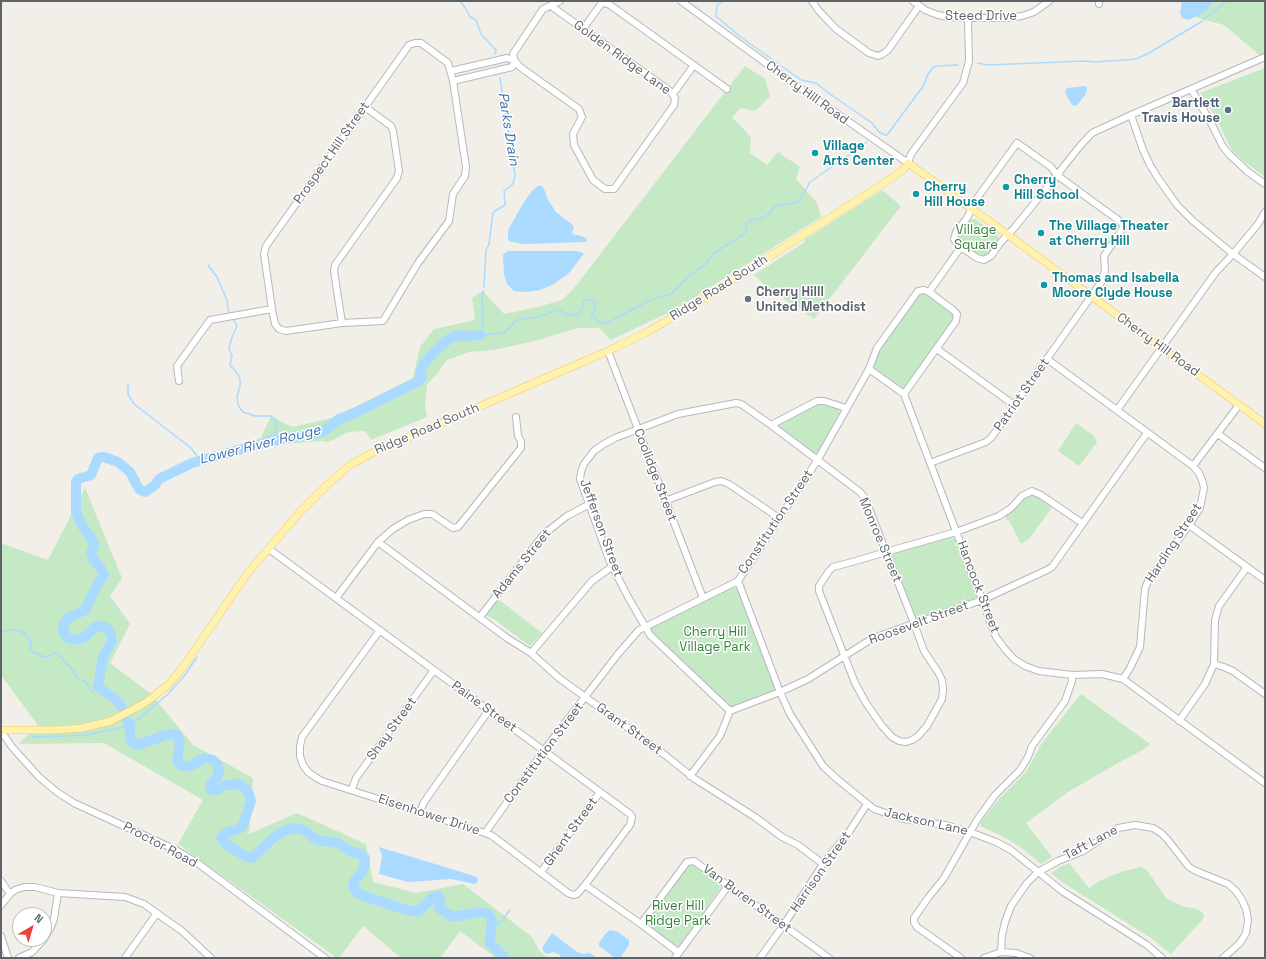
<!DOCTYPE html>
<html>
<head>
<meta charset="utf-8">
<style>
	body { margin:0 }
	#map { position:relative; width:1266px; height:959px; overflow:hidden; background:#f1efe8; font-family:"Space Grotesk",sans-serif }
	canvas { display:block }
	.frame { position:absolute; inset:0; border:2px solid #5f6368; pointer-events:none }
	.north { position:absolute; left:12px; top:907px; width:40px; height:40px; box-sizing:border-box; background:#fff; border:1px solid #bfc1c3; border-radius:50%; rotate:38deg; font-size:11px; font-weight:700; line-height:16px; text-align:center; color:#5f6368 }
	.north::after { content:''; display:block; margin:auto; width:14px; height:18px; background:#ea4335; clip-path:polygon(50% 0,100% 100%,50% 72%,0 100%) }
</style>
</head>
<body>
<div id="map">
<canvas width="1266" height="959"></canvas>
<div class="frame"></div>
<div class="north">N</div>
</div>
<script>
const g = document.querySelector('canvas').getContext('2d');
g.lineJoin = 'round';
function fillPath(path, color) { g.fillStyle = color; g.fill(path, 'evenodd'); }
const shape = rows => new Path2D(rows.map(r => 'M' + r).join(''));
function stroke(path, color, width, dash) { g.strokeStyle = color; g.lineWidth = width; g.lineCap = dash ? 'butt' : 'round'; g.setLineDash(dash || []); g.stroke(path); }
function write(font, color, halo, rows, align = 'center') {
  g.font = font + ' "Space Grotesk",sans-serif'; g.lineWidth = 3; g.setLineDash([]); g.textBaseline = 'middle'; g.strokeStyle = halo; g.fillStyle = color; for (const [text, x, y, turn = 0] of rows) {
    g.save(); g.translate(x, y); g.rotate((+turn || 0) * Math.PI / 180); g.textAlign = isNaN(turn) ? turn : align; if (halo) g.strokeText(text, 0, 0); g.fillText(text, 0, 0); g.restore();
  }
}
const green = shape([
	[1214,1,1265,1,1265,60,1224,25,1195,17,1207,11],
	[745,66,765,79,770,96,755,111,740,108,732,118,742,127,751,138,750,153,767,165,778,152,800,167,796,179,817,203,821,217,676,309,611,340,599,328,578,328,535,341,494,350,469,352,447,360,436,375,427,384,425,406,427,417,371,440,365,431,349,432,328,442,321,441,257,446,271,416,292,427,332,418,413,378,420,347,434,329,475,320,472,298,483,291,504,314,538,307,562,300,575,287],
	[1265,68,1265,177,1245,162,1231,149,1216,117,1200,93],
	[882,190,901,206,814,319,767,287,754,275,805,242,804,240],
	[973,219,976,220,997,235,998,237,998,240,986,257,980,258,958,241,958,236,970,220],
	[924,293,952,313,954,319,905,387,900,388,874,369,873,365,879,350,918,294],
	[820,403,839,409,840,415,819,451,815,454,780,429,779,426,780,424],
	[1076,423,1094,436,1097,442,1079,466,1058,451],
	[85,488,122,578,110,596,130,624,110,663,151,694,193,745,253,778,249,834,297,813,366,844,373,882,416,893,463,884,532,937,540,952,549,958,496,958,460,931,440,958,401,958,363,926,339,958,337,958,178,844,203,800,104,743,19,744,37,724,1,675,1,543,48,560],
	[1029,495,1039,497,1050,505,1051,509,1029,539,1021,544,1009,520,1007,521,1005,516,1017,506,1023,498],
	[950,536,955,539,977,596,974,599,919,619,915,618,891,556,891,555,895,552],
	[731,588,736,588,739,592,775,687,772,692,734,707,729,706,651,633,650,629,654,625],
	[498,599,542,633,530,646,495,620,486,615],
	[1081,694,1150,744,1143,750,1125,759,1068,792,1026,823,1052,857,1041,864,1022,848,1006,838,980,826,981,822,999,799,1026,772,1042,743],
	[693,863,721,884,722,886,682,943,679,946,676,946,649,926,647,921,687,866],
	[1069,863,1089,888,1099,881,1121,872,1140,867,1146,869,1167,899,1182,906,1197,909,1203,913,1204,916,1203,919,1171,954,1151,938,1062,882,1051,873,1060,867]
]);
const water = shape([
	[1182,1,1214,1,1207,11,1189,20,1182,18,1180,12],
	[1086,86,1087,89,1086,94,1076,106,1072,105,1065,93,1067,88],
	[538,186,542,186,544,189,548,200,556,212,574,226,572,234,582,236,587,239,586,242,523,244,509,241,508,239,508,230,524,202,532,191],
	[509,251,577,251,583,253,583,255,569,273,554,284,540,290,527,292,514,291,507,284,504,275,503,255,505,253],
	[379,847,458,871,477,877,478,881,475,884,451,879,408,882,379,874,382,856],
	[610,930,618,932,629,940,629,945,620,958,615,958,599,946,599,943,605,934],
	[552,933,577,952,583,954,590,953,597,958,560,958,560,955,553,952,548,954,544,952,542,948]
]);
const stream = shape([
	[460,1,466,9,470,17,476,20,481,34,496,50,495,54],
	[723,1,717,5,716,16,718,18,742,38,801,80,816,83,830,94,872,123,879,132,885,135,887,135,924,85,927,76,933,67,937,66,958,65],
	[978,63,988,65,1085,61,1093,62,1126,60,1136,59,1149,53,1201,22,1227,1],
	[846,157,867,142],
	[208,265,217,277,227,300,228,309,231,315],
	[484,287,486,250,489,244,493,213,495,211,505,205,504,191,513,184,515,175,500,78],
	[483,291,482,298,483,321,481,335,502,333,506,331,516,320,538,317,557,310,561,310,566,315,578,315,581,312,584,301,586,300,593,300,595,302,595,308,591,316,601,323,608,322,650,300,671,294,690,275,705,265,714,253,743,235,746,231,747,223,750,221,764,217,770,213,775,206,799,202,810,182,837,163],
	[233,318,237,326,231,340,229,349,232,356,230,365,237,373,240,379,240,387,237,396,238,405,243,412,255,416,271,416,275,419,277,432,268,436,266,440,267,442],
	[128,385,128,394,134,404,191,448,200,460],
	[1,630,5,632,10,630,17,630,24,633,31,642,30,649,33,652,45,657,50,656,54,653,57,653,74,671,77,678,86,682,91,692,100,689],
	[128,723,136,721,167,695,185,675,197,657],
	[33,737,86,735,130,726],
	[492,927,498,925,510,910]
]);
const river = shape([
	[122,707,115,699,98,687,103,657,112,641,111,635,109,630,104,626,99,626,94,628,85,637,75,640,67,638,63,631,64,624,68,618,85,610,97,585,104,575,100,567,93,559,91,553,94,546,93,541,81,524,76,512,76,482,78,479,91,475,98,458,104,457,118,462,130,472,139,489,145,492,155,485,159,479,192,463,267,442,323,432,339,419,355,413,419,381,422,377,420,371,424,364,435,351,449,339,460,335,468,336,481,335],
	[127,721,130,726,130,739,133,743,135,744,141,744,165,735,173,734,177,735,180,742,177,760,180,765,185,766,190,766,205,758,213,760,217,764,219,772,217,777,210,785,210,788,211,790,216,791,223,786,234,784,241,785,245,788,249,794,251,801,243,825,239,829,225,833,221,838,227,845,243,855,252,858,273,838,282,832,292,828,301,829,307,832,315,839,324,841,338,843,351,852,361,854,365,858,363,871,355,880,353,885,357,893,367,897,409,911,419,911,432,898,438,896,440,899,439,908,453,917,479,912,487,913,491,917,492,922,490,939,490,943,505,958]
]);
const minor = shape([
	[681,1,793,83,908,163,911,154,963,83,969,61,968,18],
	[812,1,819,11,836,29,869,53,878,56,883,54,888,50,919,6],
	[913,1,925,10,938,15,948,17,968,18,1007,18,1022,16,1034,12,1049,1],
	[1099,1,1099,4],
	[583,29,601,4,605,3,610,5,727,89],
	[415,43,421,43,448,63,453,81,466,167,465,176,453,194,449,221,418,263,383,321,342,323,286,331,279,329,275,324,272,309,264,254,266,246,409,45,415,43],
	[451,71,507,58,515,61,520,67,579,109,582,117,573,134,574,145,593,180,605,189,614,189,674,105,675,98,670,91,551,6],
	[453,81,512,67,515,61,513,54,543,9,560,1],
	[1191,89,1210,121,1223,147,1229,154,1248,172,1265,184],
	[673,94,694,65],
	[1131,115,1143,150,1150,165,1158,178,1177,205,1193,221,1233,254,1265,277],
	[342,323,334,271,335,265,397,178,399,171,393,131,391,126,365,107],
	[937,349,1014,405],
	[608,351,703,598],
	[1047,359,1193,466,1199,473,1202,480,1204,488,1200,508,1189,525,1148,581,1145,589,1140,647,1130,668,1123,679],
	[869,369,904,394,984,605,996,637,1004,648,1014,659,1025,666,1039,671,1072,675,1102,674,1123,679,1265,783],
	[179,381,177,366,210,320,272,309],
	[904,394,956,321,957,314,953,310,929,292],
	[1117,410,1216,272,1233,254,1258,224,1265,212],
	[516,417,518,436,521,441,521,448,458,527,453,528,432,514,424,514,408,520,393,529,378,542,507,638,531,653,559,678,665,755,695,779,755,817,782,837,798,845,823,864],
	[771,425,817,401,824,401,846,408],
	[1218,434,1265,468],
	[930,463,986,442,991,438,1102,281,1105,270,1104,256,1123,228,1122,223,1117,219,1096,204,1057,175,1051,167,1017,143,975,201,967,218,956,232,954,239,958,245,977,258,984,260,991,256,1001,242,1015,227,1054,179,1057,175,1080,146,1092,133,1131,115,1265,57],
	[1193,466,1239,405],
	[665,501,715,482,721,481,729,484,779,518],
	[1189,525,1265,580],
	[269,549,630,814,632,817,630,825,585,885],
	[738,581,780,692,790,714,823,766,837,779,874,809,904,819,945,825,970,832,996,842,1011,850,1062,891,1147,945,1162,958],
	[336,598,378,542],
	[480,617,544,534,567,516,590,504],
	[380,630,302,737,300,746,300,756,303,765,308,772,315,777,322,781,491,835,568,893,573,895,577,894,585,885,641,924,679,953],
	[531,653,592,581,613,566],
	[1214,664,1224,667,1233,671,1265,694],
	[730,711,650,635,628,597,610,562,580,479,581,472,584,464,594,451,604,444,615,438,678,414,736,403,741,404,771,425,860,492,865,498,884,547,888,557,912,618,924,651,938,672,942,680,943,689,942,699,927,726,918,736,912,740,906,742,899,741,892,737,882,726,866,703,855,683,819,591,819,586,829,571,833,567,852,562,886,552,956,532,999,516,1011,508,1022,496,1032,491,1041,495,1082,523],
	[1179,721,1205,684,1214,664,1215,620,1219,606,1247,567],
	[1,731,12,747,39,777,57,792,74,803,176,850,196,862,325,958],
	[690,776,720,736,730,711,780,692,808,679,873,638,982,600,1047,570,1052,567,1147,433],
	[352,789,356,778,434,670],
	[420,812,424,802,489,710],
	[485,833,548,745,618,654,639,630,738,581,817,461,869,369,877,348,918,291,924,290,929,292,961,247],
	[541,872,600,792],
	[1,881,10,894],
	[1,905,10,894,15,890,24,887,35,887,58,893,125,897,144,904,162,917,182,931,211,958],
	[641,924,687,862,694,861,829,958],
	[1,936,8,958],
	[44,939,51,927,54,919,58,893],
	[1001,952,1002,935,1005,922,1011,906,1027,883,1038,872,1058,861,1083,851,1118,828,1135,825,1153,828,1161,833,1167,839,1189,867,1196,871,1228,884,1236,891,1242,900,1246,909,1248,920,1246,933,1240,943,1223,958],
	[19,958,32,952,44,939],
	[125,958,157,913],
	[675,958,728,886],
	[760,958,787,920,823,864,849,832,867,804],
	[961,958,917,927,914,922,914,918,928,898,944,878,977,820,995,795,1020,770,1028,757,1032,746,1065,701,1072,681,1072,675],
	[984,958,1001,952,1016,953,1030,958]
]);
const major = shape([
	[1,730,55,730,82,728,111,721,145,703,167,686,181,670,247,574,299,513,327,485,350,465,372,453,608,351,649,331,694,305,881,185,903,170,908,163,1007,234,1265,424]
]);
const markers = [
	[1228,110,4,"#5c6f8a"],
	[815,153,4,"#0f9aa8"],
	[1006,187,4,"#0f9aa8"],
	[916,194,4,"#0f9aa8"],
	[1041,233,4,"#0f9aa8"],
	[1044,285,4,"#0f9aa8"],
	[748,299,4,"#6b7280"]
];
const streetNames = [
	["Steed Drive",981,16],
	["Golden Ridge Lane",622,58,36],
	["Cherry Hill Road",807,93,36],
	["Prospect Hill Street",332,153,-55],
	["Ridge Road South",719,288,-32],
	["Cherry Hill Road",1158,345,36],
	["Patriot Street",1022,395,-55],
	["Ridge Road South",427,429,-23],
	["Coolidge Street",655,475,69],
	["Constitution Street",776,522,-56],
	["Jefferson Street",601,528,70],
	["Monroe Street",880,540,67],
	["Harding Street",1174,543,-57],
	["Adams Street",522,564,-51],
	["Hancock Street",978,587,69],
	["Roosevelt Street",919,623,-20],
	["Paine Street",484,707,36],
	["Shay Street",392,729,-54],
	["Grant Street",629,729,36],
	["Constitution Street",544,753,-53],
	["Eisenhower Drive",429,815,18],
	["Jackson Lane",926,822,13],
	["Ghent Street",571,832,-54],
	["Taft Lane",1091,843,-28],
	["Proctor Road",160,845,28],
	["Harrison Street",821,872,-55],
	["Van Buren Street",747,899,36]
];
const serviceNames = [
	["Bartlett",1220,103],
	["Travis House",1220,118]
];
const cultureNames = [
	["Village",823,146],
	["Arts Center",823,161],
	["Cherry",1014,180],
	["Hill School",1014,195],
	["Cherry",924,187],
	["Hill House",924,202],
	["The Village Theater",1049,226],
	["at Cherry Hill",1049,241],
	["Thomas and Isabella",1052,278],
	["Moore Clyde House",1052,293]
];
const parkNames = [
	["Village",976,230],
	["Square",976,245],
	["Cherry Hill",715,632],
	["Village Park",715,647],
	["River Hill",678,906],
	["Ridge Park",678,921]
];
const worshipNames = [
	["Cherry Hilll",756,292],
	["United Methodist",756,307]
];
const waterNames = [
	["Parks Drain",508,129,81],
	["Lower River Rouge",260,445,-14]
];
fillPath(green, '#c5e8c5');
fillPath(water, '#aadaff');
stroke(stream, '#aadaff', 1.5);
stroke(river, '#aadaff', 10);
stroke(minor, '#b5b8bc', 8);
stroke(major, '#f2c960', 8);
stroke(minor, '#fff', 6);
stroke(major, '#fff2af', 7);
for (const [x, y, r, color] of markers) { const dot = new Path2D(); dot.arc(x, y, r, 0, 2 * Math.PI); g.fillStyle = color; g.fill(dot); stroke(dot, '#fff', 1.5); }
write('13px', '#5f6368', '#fff', streetNames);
write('bold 13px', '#4e5e75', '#fff', serviceNames, 'right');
write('bold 13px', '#0d838f', '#fff', cultureNames, 'left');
write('13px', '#348238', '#fff', parkNames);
write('bold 13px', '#5b616d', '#fff', worshipNames, 'left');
write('italic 14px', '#4174aa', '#fff', waterNames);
</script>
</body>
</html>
